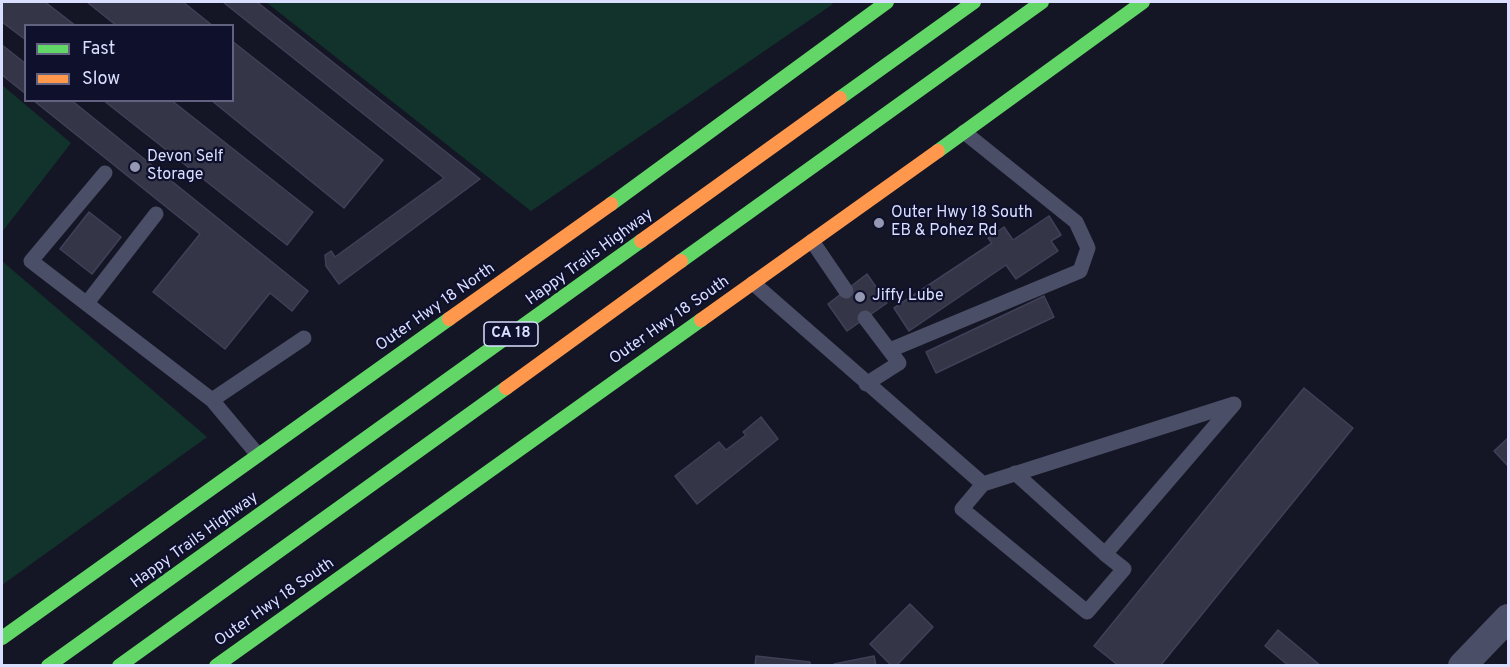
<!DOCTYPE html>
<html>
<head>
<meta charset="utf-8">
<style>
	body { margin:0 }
	#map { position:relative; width:1510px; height:667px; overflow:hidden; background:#151625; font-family:Overpass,sans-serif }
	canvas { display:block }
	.frame { position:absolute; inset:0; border:3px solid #dadeff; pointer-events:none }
	.legend { position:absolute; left:24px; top:24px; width:210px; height:78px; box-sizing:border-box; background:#0e102c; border:2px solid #606280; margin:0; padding:8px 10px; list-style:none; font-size:18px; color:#dadeff }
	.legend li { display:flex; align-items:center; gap:12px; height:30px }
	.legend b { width:30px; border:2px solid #606280 }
</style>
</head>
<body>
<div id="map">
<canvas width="1510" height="667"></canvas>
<div class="frame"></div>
<ul class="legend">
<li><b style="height:8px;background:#63d668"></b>Fast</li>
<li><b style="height:8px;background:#ff974d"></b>Slow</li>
</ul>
</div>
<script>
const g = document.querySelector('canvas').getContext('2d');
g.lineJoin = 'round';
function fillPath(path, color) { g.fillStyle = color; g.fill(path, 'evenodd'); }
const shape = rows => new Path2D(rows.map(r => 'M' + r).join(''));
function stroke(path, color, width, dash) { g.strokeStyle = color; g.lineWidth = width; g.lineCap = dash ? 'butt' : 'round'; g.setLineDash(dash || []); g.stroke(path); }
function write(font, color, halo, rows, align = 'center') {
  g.font = font + ' Overpass,sans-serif'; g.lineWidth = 4.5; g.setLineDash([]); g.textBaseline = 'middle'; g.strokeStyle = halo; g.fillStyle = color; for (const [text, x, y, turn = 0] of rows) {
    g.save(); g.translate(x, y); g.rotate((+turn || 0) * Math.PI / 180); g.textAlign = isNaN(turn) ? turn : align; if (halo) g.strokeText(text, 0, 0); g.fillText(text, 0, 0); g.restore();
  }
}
const green = shape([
	[266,2,830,2,833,4,531,211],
	[2,85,71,143,2,232],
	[2,261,207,437,2,585]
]);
const building = shape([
	[2,2,45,2,76,26,26,26,26,40,2,22,2,2],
	[87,2,183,2,213,26,117,26,87,2],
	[223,2,257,2,480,179,339,284,326,266,325,255,331,251,335,257,444,178,223,2],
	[232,41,383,160,344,208,211,100,232,100,232,41],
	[2,45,26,64,26,94,2,75,2,45],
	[33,100,71,100,308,291,292,311,270,293,225,349,153,292,200,234,33,100],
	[103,100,171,100,313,212,287,245,103,100],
	[89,212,121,237,92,274,60,249,89,212],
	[1049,216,1061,235,1051,241,1058,251,1016,279,1006,265,909,331,894,308,992,243,988,238,1004,227,1013,240,1049,216],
	[867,274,887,303,847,331,828,304,867,274],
	[1044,296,1054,317,936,373,926,352,1044,296],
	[1304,388,1353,428,1160,666,1119,666,1094,646,1304,388],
	[761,417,778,439,697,504,675,476,719,442,726,450,746,435,743,432,761,417],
	[1508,438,1508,466,1494,451,1508,438],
	[910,604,933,627,896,666,892,666,870,644,910,604],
	[1278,630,1321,666,1289,666,1265,646,1278,630],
	[756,656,810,662,810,666,755,666,756,656],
	[874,656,876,666,834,666,834,664,874,656]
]);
const lane = shape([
	[105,173,31,261,212,400,258,455],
	[812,241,846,291],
	[753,283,983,484,962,509,1087,612,1124,569,1105,554,1234,404],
	[87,303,156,214],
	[865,318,899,363,866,384],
	[890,350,1080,271,1088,248,1076,222,964,132],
	[212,400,304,338],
	[1015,473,1105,554],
	[983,484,1234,404]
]);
const street = shape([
	[1462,666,1508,618]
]);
const fast = shape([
	[840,98,974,2],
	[938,151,1143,2],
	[611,204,887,2],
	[681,261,1042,2],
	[2,638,449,319],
	[48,666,641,241],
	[119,666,506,388],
	[216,666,701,320]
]);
const slow = shape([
	[641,241,840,98],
	[449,319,611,204],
	[701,320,938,151],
	[506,388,681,261]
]);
const markers = [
	[135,167,6,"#9598b3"],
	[879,223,6,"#9598b3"],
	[860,297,6,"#9598b3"]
];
const shields = [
	[511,334,54]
];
const shieldNames = [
	["CA 18",511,334]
];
const poiNames = [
	["Devon Self",147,158],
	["Storage",147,176],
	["Outer Hwy 18 South",891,214],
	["EB & Pohez Rd",891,232],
	["Jiffy Lube",872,297]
];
const streetNames = [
	["Happy Trails Highway",590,258,-36],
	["Outer Hwy 18 North",436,308,-35],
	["Outer Hwy 18 South",670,321,-35],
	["Happy Trails Highway",195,541,-36],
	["Outer Hwy 18 South",275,603,-35]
];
fillPath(green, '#12332c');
fillPath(building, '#343546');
stroke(building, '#404058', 1.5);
stroke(lane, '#4a4e66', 15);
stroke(street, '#4a4e66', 28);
stroke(fast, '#63d668', 14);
stroke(slow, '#ff974d', 14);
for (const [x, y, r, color] of markers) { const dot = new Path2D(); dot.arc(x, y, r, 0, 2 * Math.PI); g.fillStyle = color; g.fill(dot); stroke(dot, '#0e102c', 2); }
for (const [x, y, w] of shields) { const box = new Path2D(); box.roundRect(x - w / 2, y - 12, w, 24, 4.5); g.fillStyle = '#0e102c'; g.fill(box); stroke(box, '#dadeff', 1.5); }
write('bold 15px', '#dadeff', null, shieldNames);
write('16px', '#dadeff', '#0e102c', poiNames, 'left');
write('16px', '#dadeff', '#0e102c', streetNames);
</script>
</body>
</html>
